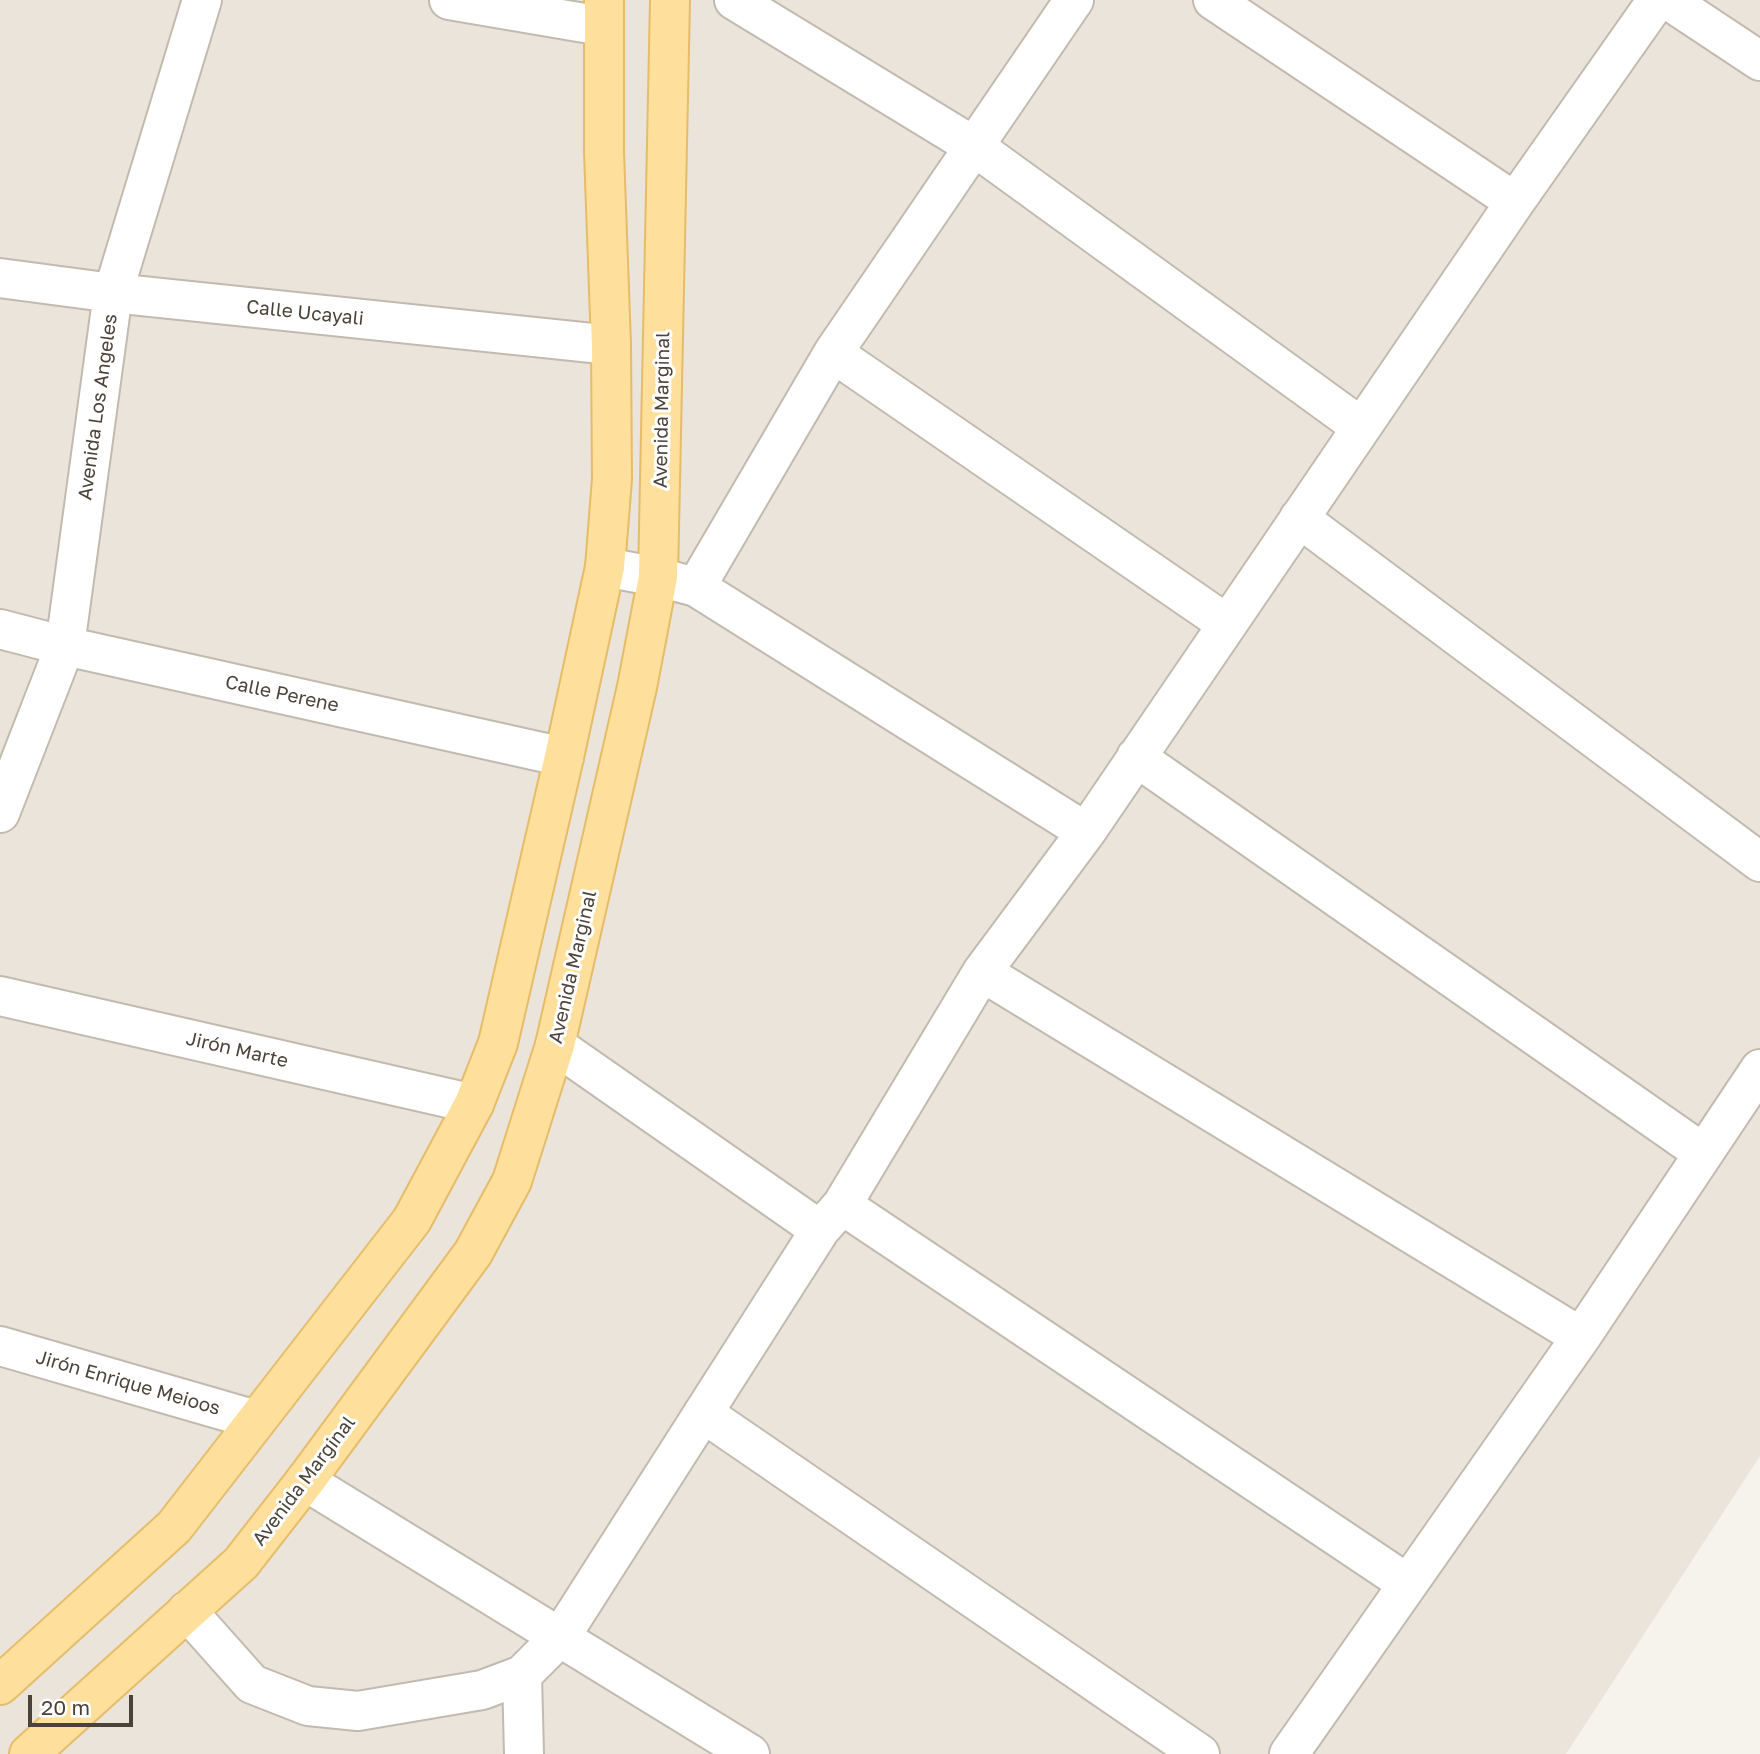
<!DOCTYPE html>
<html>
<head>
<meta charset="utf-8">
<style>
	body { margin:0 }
	#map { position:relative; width:1760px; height:1754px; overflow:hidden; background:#f6f2ec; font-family:"Golos Text",sans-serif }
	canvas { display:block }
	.scale { position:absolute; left:28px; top:1695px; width:105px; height:32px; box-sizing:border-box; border:4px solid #4b4339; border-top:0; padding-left:9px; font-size:21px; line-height:24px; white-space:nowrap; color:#4b4339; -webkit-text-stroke:5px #fff; paint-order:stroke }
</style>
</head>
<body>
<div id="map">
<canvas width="1760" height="1754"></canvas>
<div class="scale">20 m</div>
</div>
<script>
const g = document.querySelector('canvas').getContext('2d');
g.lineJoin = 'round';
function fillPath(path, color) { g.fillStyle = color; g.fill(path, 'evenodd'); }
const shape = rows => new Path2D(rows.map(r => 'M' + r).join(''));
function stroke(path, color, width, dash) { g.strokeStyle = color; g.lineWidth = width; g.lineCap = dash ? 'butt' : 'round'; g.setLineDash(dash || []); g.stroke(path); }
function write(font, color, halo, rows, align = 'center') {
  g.font = font + ' "Golos Text",sans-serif'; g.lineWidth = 6; g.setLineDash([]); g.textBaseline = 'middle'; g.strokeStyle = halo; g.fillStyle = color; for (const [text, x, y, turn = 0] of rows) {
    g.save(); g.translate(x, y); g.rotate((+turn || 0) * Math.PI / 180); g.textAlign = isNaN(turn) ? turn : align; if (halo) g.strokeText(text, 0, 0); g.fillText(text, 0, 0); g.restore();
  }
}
const residential = shape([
	[0,0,1760,0,1760,1456,1566,1754,0,1754]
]);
const minor = shape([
	[449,0,602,26],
	[734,0,975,147,1361,427],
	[1213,0,1515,202],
	[1668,0,1760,61],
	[0,278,113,293,611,345],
	[833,353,1227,624],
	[1299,518,1760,862],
	[605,567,658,577,696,587,1086,832],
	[696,587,833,353,1074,0],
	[0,629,65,646,564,757],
	[1136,757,1703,1153],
	[0,813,65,646,113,293,202,0],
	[982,972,1581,1337],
	[0,996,474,1104],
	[555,1045,820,1230],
	[842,1205,1408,1584],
	[0,1346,256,1420],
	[703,1413,1200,1754],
	[305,1481,750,1754],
	[187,1611,252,1684,308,1706,358,1711,482,1690,522,1675,561,1636,820,1230,842,1205,982,972,1086,832,1515,202,1657,0],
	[522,1675,524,1754],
	[1289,1754,1581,1337,1760,1069]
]);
const major = shape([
	[0,1685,174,1527,412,1220,474,1104,498,1043,564,757,605,567,612,479,611,345,604,152,604,0],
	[29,1754,241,1563,305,1481,473,1253,512,1181,555,1045,637,687,658,577,670,0]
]);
const streetNames = [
	["Calle Ucayali",305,313,6],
	["Avenida Los Angeles",98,407,-82],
	["Avenida Marginal",662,410,-89],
	["Calle Perene",282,694,12],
	["Avenida Marginal",573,967,-77],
	["Jirón Marte",237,1050,13],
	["Jirón Enrique Meioos",128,1383,16],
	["Avenida Marginal",304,1481,-53]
];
fillPath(residential, '#eae4da');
stroke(minor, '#c2baae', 42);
stroke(major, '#e6bc69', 42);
stroke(minor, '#fff', 38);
stroke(major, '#ffdf9c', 38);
write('19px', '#4b4339', '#fff', streetNames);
</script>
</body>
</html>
